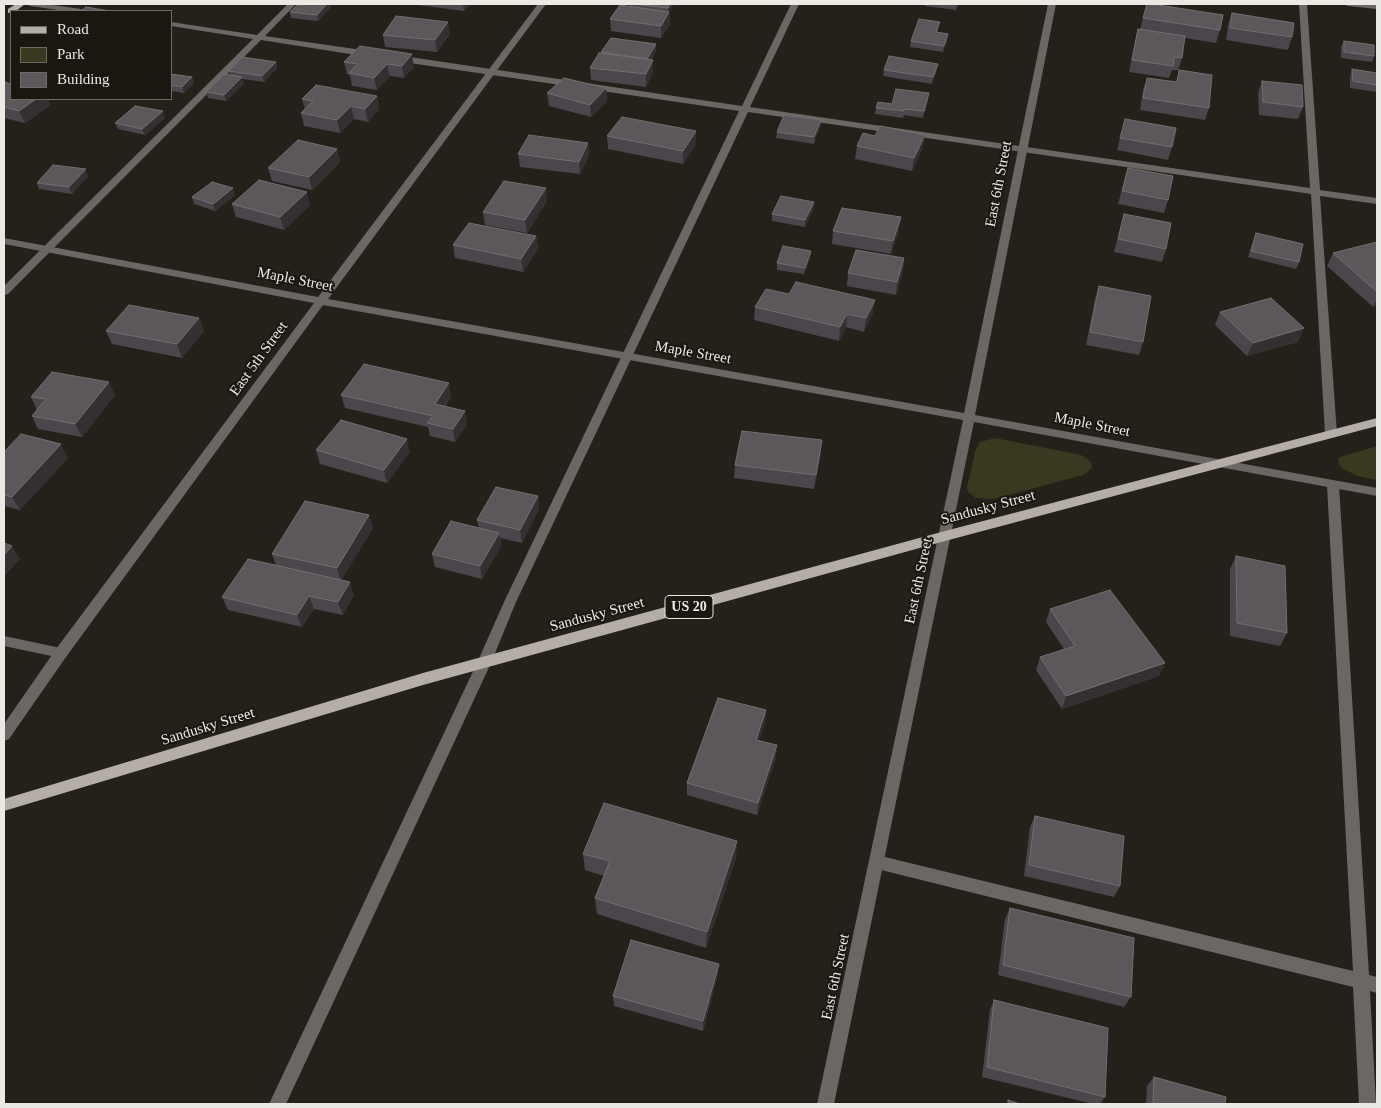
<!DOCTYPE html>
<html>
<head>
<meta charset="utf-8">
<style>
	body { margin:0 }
	#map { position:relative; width:1381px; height:1108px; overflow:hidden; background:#23211a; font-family:"Times New Roman",serif }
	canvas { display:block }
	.frame { position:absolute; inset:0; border:5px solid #ebe9e4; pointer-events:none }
	.legend { position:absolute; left:10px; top:10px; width:162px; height:90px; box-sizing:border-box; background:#1a1710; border:1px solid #6e6b65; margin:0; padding:6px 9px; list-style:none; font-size:15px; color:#ebe9e4 }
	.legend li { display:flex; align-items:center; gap:10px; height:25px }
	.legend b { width:25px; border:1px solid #6e6b65 }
</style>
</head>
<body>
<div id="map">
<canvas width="1381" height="1108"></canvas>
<div class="frame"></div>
<ul class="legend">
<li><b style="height:6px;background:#b5aea8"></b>Road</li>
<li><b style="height:14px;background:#38391f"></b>Park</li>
<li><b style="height:14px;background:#5d575b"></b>Building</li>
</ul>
</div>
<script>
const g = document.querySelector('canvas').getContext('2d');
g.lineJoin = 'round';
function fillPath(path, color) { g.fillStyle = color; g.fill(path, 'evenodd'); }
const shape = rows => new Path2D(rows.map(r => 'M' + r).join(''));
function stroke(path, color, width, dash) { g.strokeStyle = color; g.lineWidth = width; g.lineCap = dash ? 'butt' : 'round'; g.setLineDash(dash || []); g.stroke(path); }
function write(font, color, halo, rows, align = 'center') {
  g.font = font + ' "Times New Roman",serif'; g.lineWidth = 4; g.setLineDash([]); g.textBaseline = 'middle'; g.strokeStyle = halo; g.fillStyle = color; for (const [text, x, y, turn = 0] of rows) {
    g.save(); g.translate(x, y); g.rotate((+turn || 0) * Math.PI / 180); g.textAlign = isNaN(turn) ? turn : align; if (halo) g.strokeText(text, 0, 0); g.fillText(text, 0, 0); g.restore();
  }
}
const green = shape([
	[995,438,1081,455,1090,461,1092,465,1091,469,1083,475,994,499,976,498,968,492,967,487,975,452,980,442],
	[1377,446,1377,480,1357,476,1342,468,1339,464,1338,459,1340,457]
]);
const lane = shape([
	[26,4,46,4,81,9,85,11,65,11,30,6,26,4],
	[288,4,296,4,265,36,369,51,373,54,369,57,261,40,8,294,4,295,4,286,253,39,171,26,171,22,257,35,288,4],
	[791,4,799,4,750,107,1310,188,1299,4,1307,4,1320,190,1377,198,1377,204,1320,196,1337,434,1331,438,1325,434,1311,194,748,112,516,602,491,663,286,1104,269,1104,477,663,504,602,739,111,396,61,392,58,396,55,742,106,791,4],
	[1333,481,1339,485,1369,975,1377,977,1377,993,1370,991,1376,1104,1359,1104,1353,987,877,869,872,867,869,862,872,857,877,855,1353,971,1327,485,1333,481],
	[4,636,61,648,66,649,68,653,66,657,61,658,4,646,4,636]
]);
const street = shape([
	[538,4,546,4,328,299,964,413,1048,4,1056,4,975,415,1377,488,1377,496,974,422,834,1104,817,1104,963,420,323,305,66,657,9,739,4,741,4,724,56,649,314,303,4,244,4,238,318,297,538,4],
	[1344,4,1377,5,1377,9,1348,6,1344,4]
]);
const primary = shape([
	[16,4,25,4,16,11,8,13,8,9,16,4],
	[1377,418,1377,426,945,541,423,685,4,811,4,799,423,673,945,531,1377,418]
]);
const wall = shape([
	[132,4,151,4,149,5],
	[409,4,470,4,464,11],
	[629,4,674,4,669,12,670,24,661,38,611,31,610,19,629,6],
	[925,4,958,4,956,10,925,6],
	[1147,4,1220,30,1216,43,1185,38,1182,58,1178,70,1172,70,1169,78,1129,72,1135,41,1138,29,1140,29],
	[331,7,318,21,291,18,290,12],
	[1232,13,1292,37,1288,50,1226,40,1228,25],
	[939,28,937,32,947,40,943,52,910,47,911,41],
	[450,34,437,52,385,47,383,35],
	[1344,41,1374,56,1372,62,1341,58,1341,47],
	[360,46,414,67,404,78,390,76,377,90,352,86,350,75,347,74,344,62],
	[656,51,651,60,653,60,653,72,646,87,591,80,590,68,601,53,601,52],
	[276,62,277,68,264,82,242,79,244,83,226,101,208,98,206,92,230,75,229,71],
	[1352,69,1377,73,1377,92,1350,88,1350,76],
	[884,70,937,70,932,84,883,76],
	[1179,70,1209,108,1205,120,1140,110,1143,90,1147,78,1176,82],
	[171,74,192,77,194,83,184,93,171,91],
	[1262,81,1303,107,1298,119,1259,115,1258,93],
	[4,83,11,99,48,99,50,105,25,123,4,118],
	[606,88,607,101,591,117,549,106,547,93],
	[377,96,379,109,368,122,354,119,340,133,304,126,301,113,305,109,302,99],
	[928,100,923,118,904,115,903,118,875,114,876,108,892,104],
	[165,118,145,135,118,129,115,123],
	[1125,119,1172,147,1168,160,1117,150],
	[821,120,820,127,814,144,776,138,777,132],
	[607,136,696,144,683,164,608,149],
	[588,143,589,156,580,174,520,167,518,154],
	[857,146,923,147,912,171,855,159],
	[337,149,340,162,312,190,272,181,268,168],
	[1128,168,1168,200,1164,213,1118,204],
	[88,176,72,194,39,189,37,183],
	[233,188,235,195,215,211,194,204,192,197],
	[547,201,527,233,485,225,483,212],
	[232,204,310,205,284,230,236,217],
	[814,208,805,227,772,221,772,214],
	[1124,214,1166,249,1162,262,1114,252],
	[899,230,891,254,832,244,833,231],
	[1256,233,1299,262,1296,269,1248,257],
	[536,236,538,249,523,272,455,258,453,245],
	[1377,242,1377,306,1373,307,1327,266,1333,253],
	[811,251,810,258,804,274,777,270,777,263],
	[904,258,903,271,896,295,847,286,848,273],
	[1099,286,1143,342,1139,355,1086,345,1095,299],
	[789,294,873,313,864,332,846,327,839,341,754,320,755,307],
	[1220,312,1298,342,1247,356,1215,325],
	[199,318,204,331,182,358,112,344,106,331],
	[115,395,82,437,38,429,32,416,37,410,31,397],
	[341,395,451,396,445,407,467,424,455,442,430,436,428,427,345,408],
	[316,450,410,452,387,483,320,464],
	[4,452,68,458,20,510,4,506],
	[821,453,814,489,734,478,735,465],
	[538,496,539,509,522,543,500,538,501,546,482,579,435,567,432,554,479,528,477,520],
	[369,515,373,528,341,580,354,595,343,615,314,609,302,627,228,610,222,597,276,566,272,554],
	[1236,556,1287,633,1280,646,1230,636,1230,569],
	[1050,609,1165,663,1159,676,1062,709,1036,670,1040,657,1064,649,1046,622],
	[766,710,765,723,759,740,776,757,757,815,687,795,687,783],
	[1035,816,1120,886,1114,897,1024,876,1030,827],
	[583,854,736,858,706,948,597,914,595,898,604,876,585,870],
	[1010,908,1131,997,1124,1007,998,975,1005,919],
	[718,974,703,1031,614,1006,613,996],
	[994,1000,1105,1097,1100,1104,1093,1104,982,1077,990,1010],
	[1154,1077,1225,1104,1146,1104,1147,1086]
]);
const shadedWall = shape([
	[327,4,331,4,331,7,318,21,317,15],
	[463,4,470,4,464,11],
	[670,4,674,4,668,14,668,8],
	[669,12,670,24,661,38,661,26],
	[448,22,450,34,437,52,435,40],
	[948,34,947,40,943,52,944,46],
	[656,44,656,51,647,65,647,59],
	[412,54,414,67,404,78,402,66],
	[653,60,653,72,646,87,646,74],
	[276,62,277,68,264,82,262,76],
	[387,64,390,76,377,90,374,78],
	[938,64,937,70,932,84,933,77],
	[192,77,194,83,184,93,182,87],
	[242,77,244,83,226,101,224,95],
	[606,88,607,101,591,117,590,105],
	[929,93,928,100,923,118,924,111],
	[377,96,379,109,368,122,365,109],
	[36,99,48,99,50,105,25,123,19,111],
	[351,106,354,119,340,133,337,120],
	[163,111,165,118,145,135,142,129],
	[821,120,820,127,814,144,814,137],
	[696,131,696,144,683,164,683,151],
	[925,135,923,147,912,171,914,158],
	[588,143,589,156,580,174,579,162],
	[337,149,340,162,312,190,309,177],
	[86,169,88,176,72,194,69,187],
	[233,188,235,195,215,211,213,204],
	[546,188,547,201,527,233,525,220],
	[307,192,310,205,284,230,280,217],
	[814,202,814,208,805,227,805,220],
	[901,217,899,230,891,254,893,241],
	[536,236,538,249,523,272,521,259],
	[811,251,810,258,804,274,805,268],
	[904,258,903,271,896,295,897,282],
	[1377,298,1377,306,1373,307],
	[875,300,873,313,864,332,866,318],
	[847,314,846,327,839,341,840,327],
	[199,318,204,331,182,358,177,344],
	[1304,328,1298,342,1247,356,1253,343],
	[109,382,115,395,82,437,75,424],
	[449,383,451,396,437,417,435,404],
	[465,411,467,424,455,442,453,429],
	[407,439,410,452,387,483,384,470],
	[822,440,821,453,814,489,816,475],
	[61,444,68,458,20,510,12,497],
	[538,496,539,509,522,543,520,530],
	[369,515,373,528,341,581,337,568],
	[499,533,501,546,482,579,480,566],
	[12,546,20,559,4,577,4,555],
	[350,582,354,595,343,615,338,602],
	[309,596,314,609,302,627,297,615],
	[1165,663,1159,676,1062,709,1066,696],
	[766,710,765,723,755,752,756,740],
	[777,745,776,757,757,815,758,803],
	[737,841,736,858,706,948,707,932],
	[719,964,718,974,703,1031,703,1021]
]);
const building = shape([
	[298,4,327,4,317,15,290,12,298,4],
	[634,4,670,4,668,8,634,4],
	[1147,4,1152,4,1223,15,1220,30,1143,18,1147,4],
	[620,5,669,12,661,26,610,19,620,5],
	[86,7,110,11,81,11,86,7],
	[1232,13,1294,23,1292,37,1230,28,1232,13],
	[396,16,448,22,435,40,383,35,396,16],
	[919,19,940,22,936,32,948,34,944,46,911,41,919,19],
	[1138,29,1185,36,1182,58,1174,57,1173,66,1132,60,1138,29],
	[611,38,656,44,647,59,601,52,611,38],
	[1344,41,1374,45,1374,56,1344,52,1344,41],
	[360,46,412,54,402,66,387,64,374,78,349,73,358,64,344,62,360,46],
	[599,53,653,60,646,74,590,68,599,53],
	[889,56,938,64,933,77,884,70,889,56],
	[242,57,276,62,262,76,229,71,242,57],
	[1352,69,1377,73,1377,85,1353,81,1352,69],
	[1179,70,1212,75,1209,108,1143,98,1147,78,1177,82,1179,70],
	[171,74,192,77,182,87,171,85,171,74],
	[224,74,242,77,224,95,206,92,224,74],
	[564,78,606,88,590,105,547,93,564,78],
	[1262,81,1302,85,1303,107,1263,102,1262,81],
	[5,82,11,84,11,99,36,99,19,111,4,107,4,83,5,82],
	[316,85,377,96,365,109,351,106,337,120,301,113,313,101,302,99,316,85],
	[896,89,929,93,924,111,904,109,904,111,876,108,878,102,892,104,896,89],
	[135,106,163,111,142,129,115,123,135,106],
	[784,115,821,120,814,137,777,132,784,115],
	[622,117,696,131,683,151,607,136,622,117],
	[1125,119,1176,128,1172,147,1120,138,1125,119],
	[880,126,925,135,914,158,857,146,863,133,875,136,880,126],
	[529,135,588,143,579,162,518,154,529,135],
	[298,140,337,149,309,177,268,168,298,140],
	[53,165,86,169,69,187,37,183,53,165],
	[1128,168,1173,176,1168,200,1122,191,1128,168],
	[259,180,307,192,280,217,232,204,259,180],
	[504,181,546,188,525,220,483,212,504,181],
	[212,182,233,188,213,204,192,197,212,182],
	[781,196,814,202,805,220,772,214,781,196],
	[842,208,901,217,893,241,833,231,842,208],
	[1124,214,1171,223,1166,249,1118,239,1124,214],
	[469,223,536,236,521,259,453,245,469,223],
	[1256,233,1303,244,1299,262,1251,251,1256,233],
	[1377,242,1377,292,1333,253,1377,242],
	[783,246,811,251,805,268,777,263,783,246],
	[856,250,904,258,897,282,848,273,856,250],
	[796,282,875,300,866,318,847,314,840,327,755,307,766,289,789,294,796,282],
	[1099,286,1151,296,1143,342,1090,332,1099,286],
	[1271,298,1304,328,1253,343,1220,312,1271,298],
	[129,305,199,318,177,344,106,331,129,305],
	[364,364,449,383,435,404,465,411,453,429,427,423,433,416,341,395,364,364],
	[52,372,109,382,75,424,32,416,46,399,31,397,52,372],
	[341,420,407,439,384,470,316,450,341,420],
	[742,431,822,440,816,475,735,465,742,431],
	[21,434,61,444,12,497,4,495,4,452,21,434],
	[496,487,538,496,520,530,477,520,496,487],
	[305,501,369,515,337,568,272,554,305,501],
	[451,521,499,533,480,566,432,554,451,521],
	[4,543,12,546,4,555,4,543],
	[1236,556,1285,566,1287,633,1237,623,1236,556],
	[248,559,350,582,338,602,309,596,297,615,222,597,248,559],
	[1110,590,1165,663,1066,696,1040,657,1075,646,1050,609,1110,590],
	[718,698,766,710,756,740,777,745,758,803,687,783,718,698],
	[604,803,737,841,707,932,595,898,610,861,583,854,604,803],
	[1035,816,1124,836,1120,886,1029,865,1035,816],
	[1010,908,1134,938,1131,997,1003,965,1010,908],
	[631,940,719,964,703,1021,613,996,631,940],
	[994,1000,1108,1028,1105,1097,987,1067,994,1000],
	[1154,1077,1226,1097,1225,1104,1153,1104,1154,1077],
	[1008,1100,1020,1104,1008,1104,1008,1100]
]);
const shields = [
	[689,607,48]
];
const shieldNames = [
	["US 20",689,607]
];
const streetNames = [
	["East 6th Street",999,184,-79],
	["Maple Street",295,280,11],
	["Maple Street",693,353,10],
	["East 5th Street",259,359,-54],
	["Maple Street",1092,425,11],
	["Sandusky Street",988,508,-15],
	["East 6th Street",919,581,-78],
	["Sandusky Street",597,615,-15],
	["Sandusky Street",208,727,-17],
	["East 6th Street",836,977,-78]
];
fillPath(green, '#38391f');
fillPath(lane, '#6a6764');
fillPath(street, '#6a6764');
fillPath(primary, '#b5aea8');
fillPath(wall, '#4c454b');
fillPath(shadedWall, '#342f30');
fillPath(building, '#5d575b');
stroke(building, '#736e70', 1);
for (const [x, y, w] of shields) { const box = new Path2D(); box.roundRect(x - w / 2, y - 11.5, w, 23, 4); g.fillStyle = '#1a1710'; g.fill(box); stroke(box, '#ebe9e4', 1); }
write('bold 14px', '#ebe9e4', null, shieldNames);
write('15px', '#ebe9e4', '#1a1710', streetNames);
</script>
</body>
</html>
